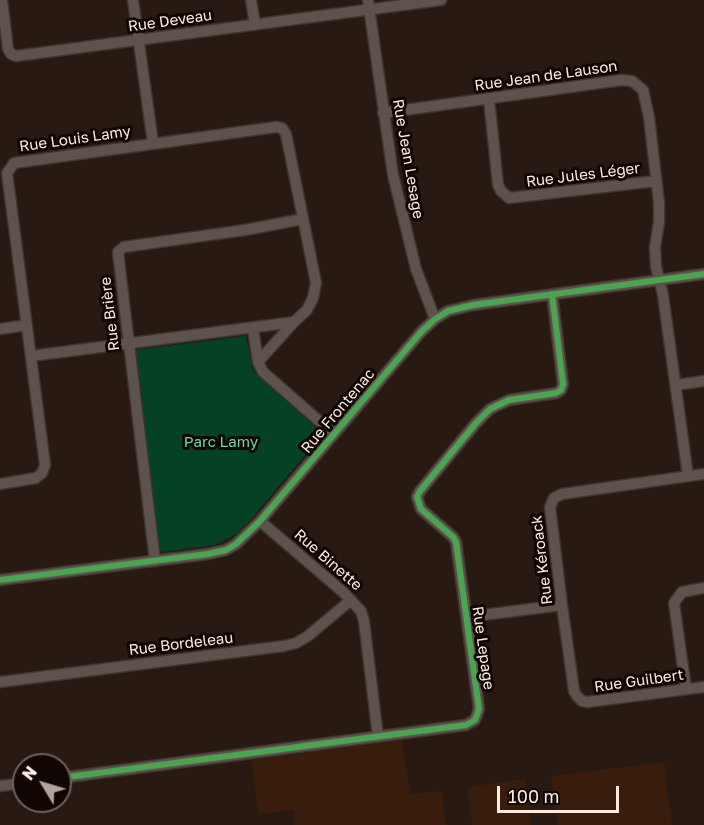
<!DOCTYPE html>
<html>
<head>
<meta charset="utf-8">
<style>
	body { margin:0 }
	#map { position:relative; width:704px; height:825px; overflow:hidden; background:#281a12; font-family:"Golos Text",sans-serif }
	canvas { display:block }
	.north { position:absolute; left:12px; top:753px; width:60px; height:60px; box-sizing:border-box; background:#100603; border:2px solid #6f625c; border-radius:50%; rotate:308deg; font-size:16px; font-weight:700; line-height:24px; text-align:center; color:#fdebe2 }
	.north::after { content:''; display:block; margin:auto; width:21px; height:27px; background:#b2a299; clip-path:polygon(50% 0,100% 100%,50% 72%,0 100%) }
	.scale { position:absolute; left:497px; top:786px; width:122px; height:27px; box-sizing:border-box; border:3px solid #fdebe2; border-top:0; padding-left:8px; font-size:18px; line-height:21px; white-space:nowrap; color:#fdebe2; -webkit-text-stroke:4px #100603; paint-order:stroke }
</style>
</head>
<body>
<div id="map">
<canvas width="704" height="825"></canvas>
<div class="north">N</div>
<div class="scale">100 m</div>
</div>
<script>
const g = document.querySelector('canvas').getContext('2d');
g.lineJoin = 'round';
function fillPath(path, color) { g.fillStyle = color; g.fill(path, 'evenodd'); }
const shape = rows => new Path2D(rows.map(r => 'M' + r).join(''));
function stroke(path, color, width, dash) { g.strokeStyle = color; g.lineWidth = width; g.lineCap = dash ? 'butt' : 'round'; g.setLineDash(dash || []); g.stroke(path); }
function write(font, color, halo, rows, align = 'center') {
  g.font = font + ' "Golos Text",sans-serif'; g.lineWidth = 6; g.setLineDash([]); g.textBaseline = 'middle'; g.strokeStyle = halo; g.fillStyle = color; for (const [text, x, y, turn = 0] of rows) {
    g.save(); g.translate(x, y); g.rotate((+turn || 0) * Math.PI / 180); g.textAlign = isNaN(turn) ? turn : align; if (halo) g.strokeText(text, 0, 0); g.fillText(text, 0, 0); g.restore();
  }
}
const built = shape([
	[402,740,410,794,442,791,446,825,295,825,293,810,259,814,251,760],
	[664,762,672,825,558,825,551,776],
	[525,779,531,825,472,825,467,787]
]);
const green = shape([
	[246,336,252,367,256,374,322,433,322,435,253,517,235,535,215,545,162,552,159,549,136,350]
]);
const minor = shape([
	[2,0,8,49,11,54,16,56,441,0],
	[133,0,153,143],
	[251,0,255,25],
	[368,0,393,175,416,269,435,319],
	[489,99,498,185,501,191,509,198,656,181],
	[383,113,622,80,632,81,643,90,649,117,659,203,659,222,655,247,656,267,663,295,688,476],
	[253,328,258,362,263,372,334,434],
	[0,329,27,325],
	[31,356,294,322],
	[676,385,704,381],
	[704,474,562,494,554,498,550,507,562,605,574,691,577,696,582,701,588,702,704,687],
	[0,484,36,478,42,473,45,465,7,173,14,163,276,127,282,128,286,134,316,283,313,298,307,310,294,322,258,362],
	[260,521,343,592,361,611,364,621,378,737],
	[155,561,118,252,124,247,245,230,303,219],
	[0,580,208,554,226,550,236,544,260,521,421,332,435,319,448,311,473,305,704,274],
	[467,617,562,605],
	[0,682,284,646,296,643,308,636,351,600],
	[686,689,674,603,682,592,704,588],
	[60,778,466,725,475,720,479,709,456,542,453,537,421,509,417,497,420,491,476,423,490,409,509,400,556,393,561,390,563,384,552,294],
	[0,786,24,783]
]);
const cycleway = shape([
	[0,580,208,554,226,550,236,544,260,521,421,332,435,319,448,311,473,305,704,274],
	[60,778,466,725,475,720,479,709,456,542,453,537,421,509,417,497,420,491,476,423,490,409,509,400,556,393,561,390,563,384,552,294]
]);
const streetNames = [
	["Rue Deveau",170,21,-8],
	["Rue Jean de Lauson",546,76,-8],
	["Rue Louis Lamy",75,139,-8],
	["Rue Jean Lesage",408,159,80],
	["Rue Jules Léger",583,175,-7],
	["Rue Brière",110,314,-97],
	["Rue Frontenac",338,411,-50],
	["Rue Binette",328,560,41],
	["Rue Kéroack",542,560,-97],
	["Rue Bordeleau",181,644,-7],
	["Rue Lepage",483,648,82],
	["Rue Guilbert",639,681,-8]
];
const parkNames = [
	["Parc Lamy",221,442]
];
fillPath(built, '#381d0c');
fillPath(green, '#054224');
stroke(minor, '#3f342e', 13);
stroke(minor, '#5e524d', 10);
stroke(cycleway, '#4ca352', 6);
write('15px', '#fdebe2', '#100603', streetNames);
write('15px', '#72d79b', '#100603', parkNames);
</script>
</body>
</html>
